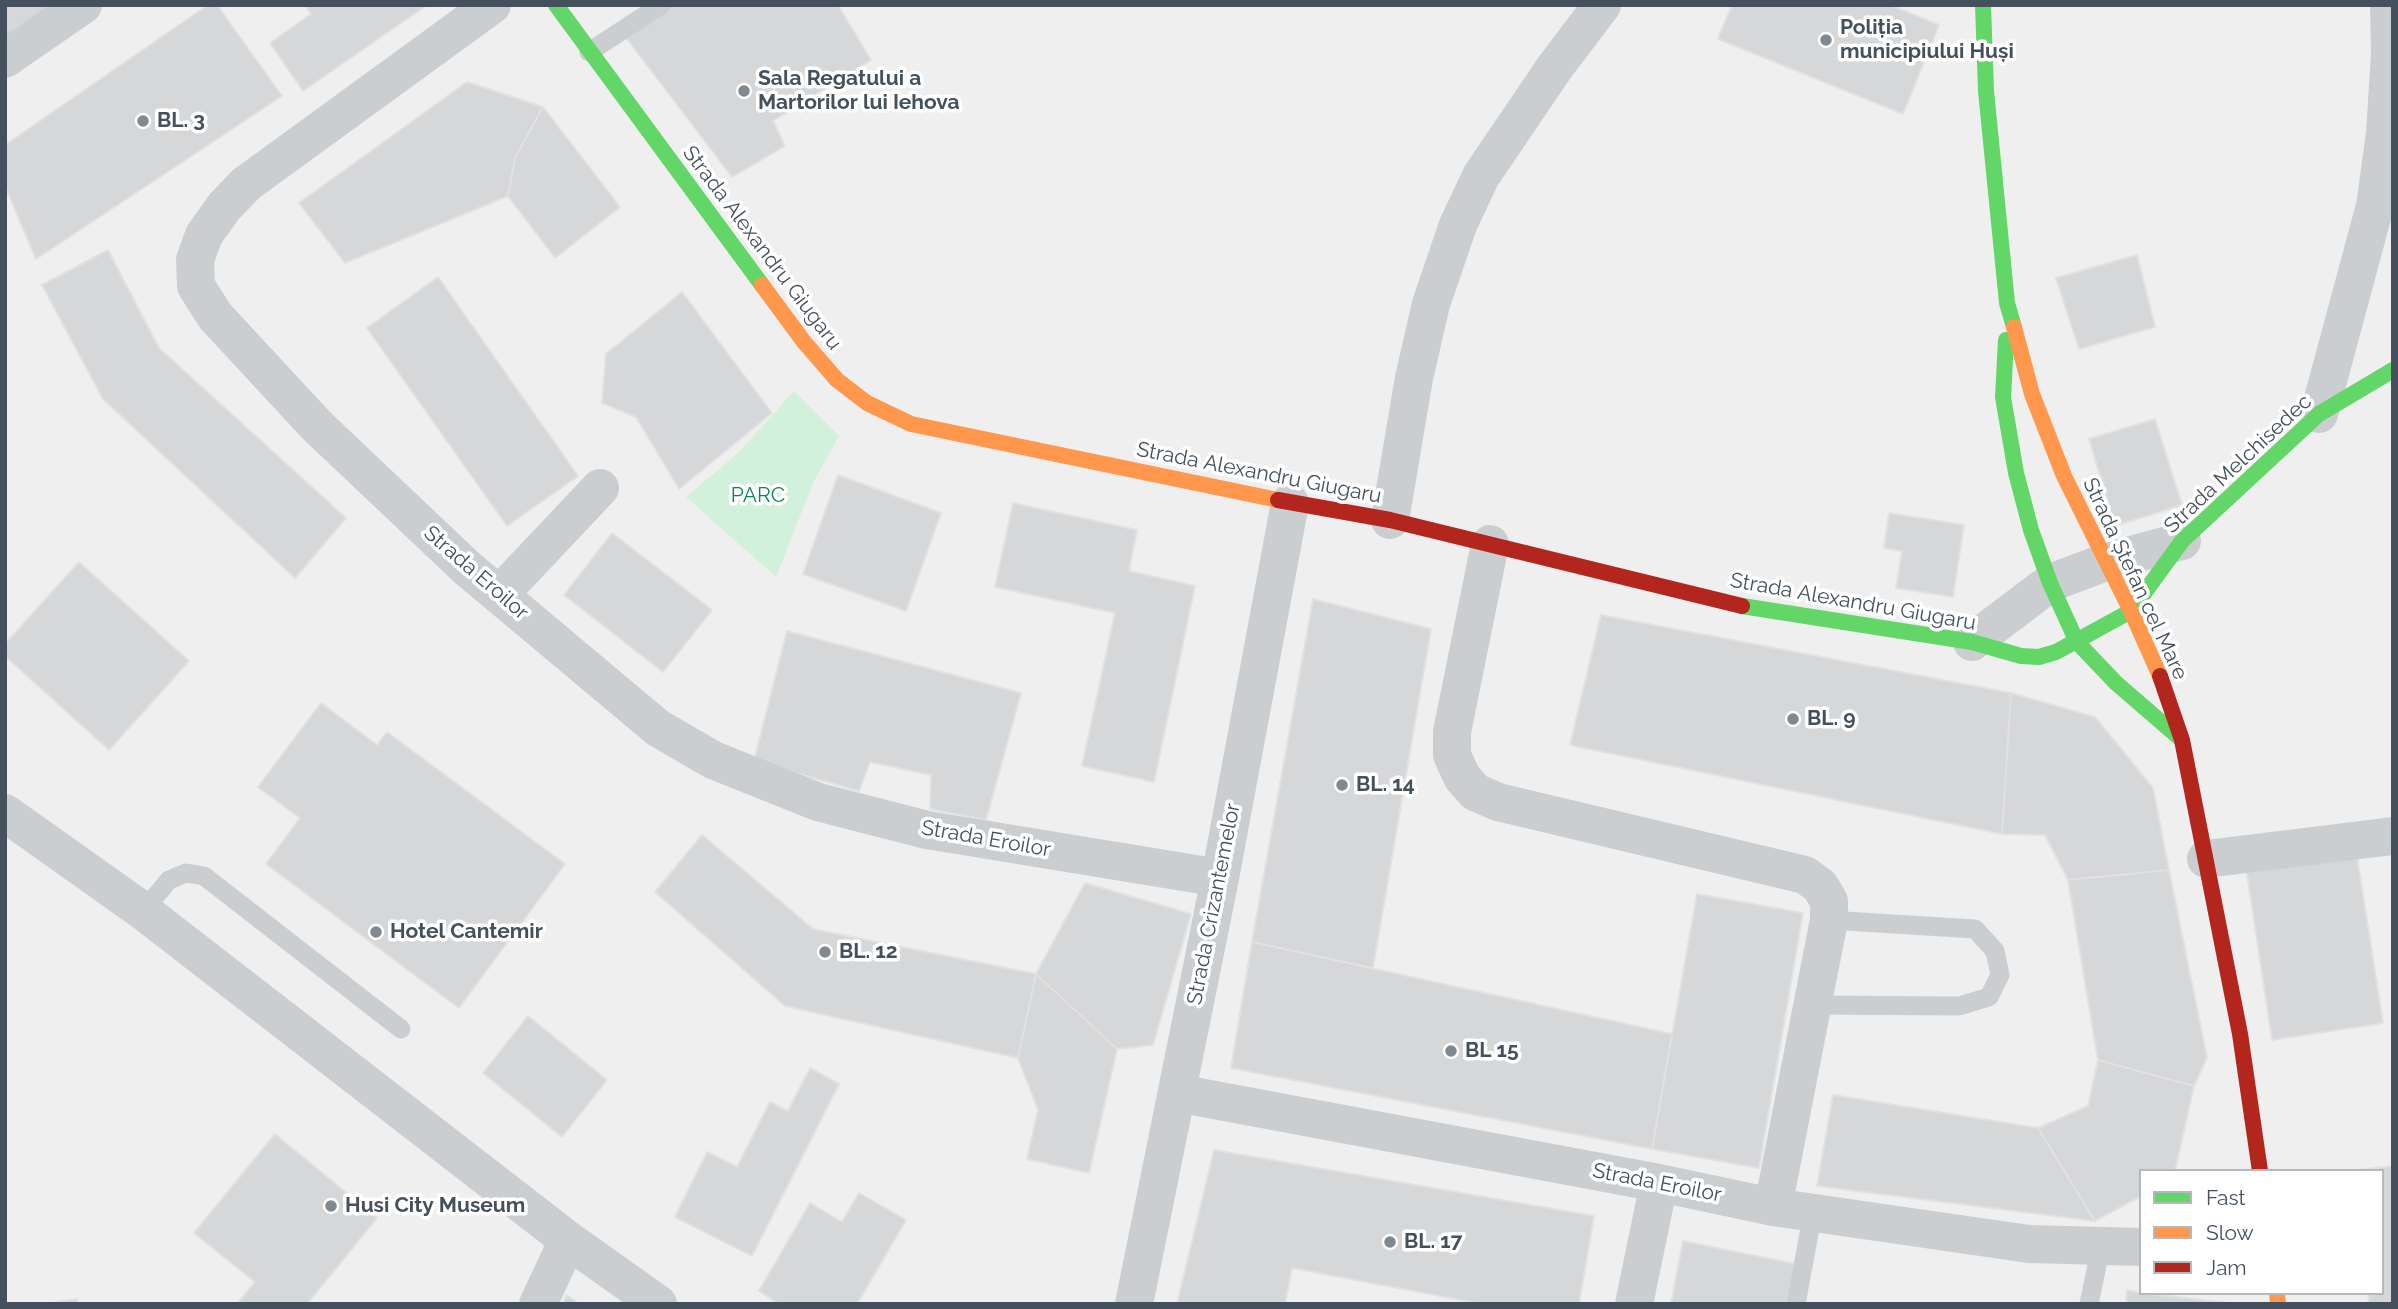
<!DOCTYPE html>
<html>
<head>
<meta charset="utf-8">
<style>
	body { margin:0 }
	#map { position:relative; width:2398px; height:1309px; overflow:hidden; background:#f0efef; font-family:Raleway,sans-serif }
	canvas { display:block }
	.frame { position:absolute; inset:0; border:7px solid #44515d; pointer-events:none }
	.legend { position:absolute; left:2139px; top:1169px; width:245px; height:126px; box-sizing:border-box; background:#fff; border:2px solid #b4b9be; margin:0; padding:9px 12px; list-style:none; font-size:21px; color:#44515d }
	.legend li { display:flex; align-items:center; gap:14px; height:35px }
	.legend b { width:35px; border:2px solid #b4b9be }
</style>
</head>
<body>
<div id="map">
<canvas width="2398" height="1309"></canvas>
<div class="frame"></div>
<ul class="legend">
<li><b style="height:9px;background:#63d668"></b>Fast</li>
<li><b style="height:9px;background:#ff974d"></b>Slow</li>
<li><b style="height:9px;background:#b3261e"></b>Jam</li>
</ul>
</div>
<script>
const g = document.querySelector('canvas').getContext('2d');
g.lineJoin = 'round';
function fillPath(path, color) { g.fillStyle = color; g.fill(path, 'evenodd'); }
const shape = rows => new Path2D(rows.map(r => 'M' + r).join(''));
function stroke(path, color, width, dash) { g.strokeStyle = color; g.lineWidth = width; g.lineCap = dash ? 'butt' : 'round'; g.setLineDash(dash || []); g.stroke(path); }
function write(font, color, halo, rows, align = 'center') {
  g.font = font + ' Raleway,sans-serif'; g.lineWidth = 7; g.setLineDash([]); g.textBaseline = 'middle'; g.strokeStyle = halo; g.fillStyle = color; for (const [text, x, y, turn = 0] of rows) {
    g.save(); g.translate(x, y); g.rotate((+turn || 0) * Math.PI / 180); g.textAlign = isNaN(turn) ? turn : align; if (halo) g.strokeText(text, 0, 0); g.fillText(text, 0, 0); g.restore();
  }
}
const green = shape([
	[794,391,839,436,813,483,776,577,686,497,738,453]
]);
const building = shape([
	[5,5,65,5,9,42,5,35,5,5],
	[208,5,217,5,282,96,36,259,5,186,5,145,208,5],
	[305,5,427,5,303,91,270,43,311,14,305,5],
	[661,5,838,5,871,60,773,121,785,146,732,177,621,31,661,5],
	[1732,5,1890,5,1939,25,1903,114,1718,39,1732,5],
	[467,82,543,107,515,158,508,196,345,263,299,203,467,82],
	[543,107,620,207,555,258,508,196,515,158,543,107],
	[108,250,159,348,346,518,295,578,103,399,42,285,108,250],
	[2137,255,2155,327,2079,349,2056,278,2137,255],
	[438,277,578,476,507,526,367,328,438,277],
	[682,292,772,413,679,489,636,417,602,403,606,354,682,292],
	[2155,419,2182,505,2115,526,2089,439,2155,419],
	[838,475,941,513,906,611,803,574,838,475],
	[1013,503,1137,530,1129,571,1195,586,1154,782,1082,766,1115,613,995,587,1013,503],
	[1889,513,1964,525,1953,597,1896,588,1902,551,1884,548,1889,513],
	[612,533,712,610,663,672,564,595,612,533],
	[79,562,189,661,109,750,5,656,5,644,79,562],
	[1313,599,1431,629,1373,968,1252,942,1313,599],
	[1601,615,2011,693,2002,834,1570,745,1601,615],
	[787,631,1021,693,986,820,930,809,931,775,870,762,859,791,754,761,787,631],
	[2011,693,2095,717,2153,788,2169,870,2068,880,2045,835,2002,834,2011,693],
	[321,703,377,745,387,732,565,864,459,1008,266,864,300,818,258,787,321,703],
	[702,835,813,929,1036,974,1018,1058,785,1006,655,892,702,835],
	[2356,850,2383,1023,2272,1040,2246,867,2356,850],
	[2169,870,2207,1058,2194,1086,2098,1060,2068,880,2169,870],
	[1085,883,1191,914,1153,1045,1117,1049,1036,974,1085,883],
	[1697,894,1803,913,1759,1168,1652,1149,1697,894],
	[1252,942,1672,1034,1652,1149,1231,1068,1252,942],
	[1036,974,1117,1049,1089,1173,1027,1159,1038,1110,1018,1058,1036,974],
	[528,1016,607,1080,562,1137,483,1073,528,1016],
	[2098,1060,2194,1086,2175,1171,2141,1171,2141,1196,2095,1221,2038,1128,2088,1106,2098,1060],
	[810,1068,839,1084,752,1256,675,1217,707,1152,737,1167,770,1102,788,1111,810,1068],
	[1833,1095,2038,1128,2095,1221,1817,1186,1833,1095],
	[275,1134,377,1218,307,1304,237,1304,255,1282,194,1233,275,1134],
	[1214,1150,1594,1216,1579,1304,1482,1304,1292,1268,1285,1304,1177,1304,1214,1150],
	[2393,1166,2393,1304,2369,1304,2368,1293,2382,1293,2382,1171,2350,1171,2393,1166],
	[859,1193,906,1220,857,1304,779,1304,759,1291,810,1203,842,1222,859,1193],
	[1683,1241,1795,1264,1787,1304,1671,1304,1683,1241],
	[2127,1290,2141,1293,2239,1304,2126,1304,2127,1290],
	[567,1295,579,1304,563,1304,567,1295],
	[77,1299,78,1304,43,1304,77,1299]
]);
const lane = shape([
	[589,52,661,5],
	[143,911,169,880,186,873,204,876,401,1029],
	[1813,1005,1959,1006,1989,997,2000,975,1995,951,1975,929,1829,920],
	[1796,1304,1813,1212],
	[2089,1304,2101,1246]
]);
const street = shape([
	[492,5,246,184,224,207,204,235,195,260,196,286,215,316,317,426,467,568,658,728,713,760,818,802,927,830,1220,878],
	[5,59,83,5],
	[2319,414,2375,206,2385,133,2390,54,2389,5],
	[1390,520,1414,378,1431,304,1458,225,1481,176,1555,67,1602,5],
	[1490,544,1452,732,1452,755,1462,777,1475,792,1498,802,1805,875,1820,886,1829,901,1829,920,1773,1207],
	[499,595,600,488],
	[1972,642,2050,583,2106,562,2182,541],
	[5,813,143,911,568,1240,658,1304],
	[2206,859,2393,836],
	[1177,1093,1659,1183,1773,1207,2029,1244,2141,1247],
	[538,1304,568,1240],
	[1134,1304,1220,878,1290,503],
	[1634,1304,1659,1183]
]);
const fast = shape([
	[556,5,762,285],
	[1983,5,1986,91,2007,303,2014,327],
	[2006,340,2003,397,2016,473,2031,530,2050,583,2077,642,2116,683,2182,740],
	[1742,606,1972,642,2021,656,2039,657,2056,652,2131,611,2182,541,2319,414,2393,370]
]);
const slow = shape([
	[762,285,804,342,837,380,867,403,911,424,1278,500],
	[2014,327,2032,394,2064,476,2131,611,2160,676],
	[2277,1293,2278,1304]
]);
const jam = shape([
	[1278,500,1390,520,1742,606],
	[2160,676,2182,740,2240,1034,2260,1171]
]);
const markers = [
	[1826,40,7,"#808890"],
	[744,91,7,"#808890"],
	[143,121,7,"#808890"],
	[1793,719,7,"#808890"],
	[1342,785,7,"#808890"],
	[376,932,7,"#808890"],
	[825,952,7,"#808890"],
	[1451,1051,7,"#808890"],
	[331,1206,7,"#808890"],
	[1390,1242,7,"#808890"]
];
const poiNames = [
	["Poliția",1840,28],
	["municipiului Huși",1840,52],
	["Sala Regatului a",758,79],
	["Martorilor lui Iehova",758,103],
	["BL. 3",157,121],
	["BL. 9",1807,719],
	["BL. 14",1356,785],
	["Hotel Cantemir",390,932],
	["BL. 12",839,952],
	["BL 15",1465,1051],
	["Husi City Museum",345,1206],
	["BL. 17",1404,1242]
];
const streetNames = [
	["Strada Alexandru Giugaru",762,248,53],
	["Strada Melchisedec",2238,464,-43],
	["Strada Alexandru Giugaru",1259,473,11],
	["Strada Eroilor",476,573,41],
	["Strada Ștefan cel Mare",2135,579,65],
	["Strada Alexandru Giugaru",1853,602,10],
	["Strada Eroilor",986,839,10],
	["Strada Crizantemelor",1214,904,-79],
	["Strada Eroilor",1657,1183,11]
];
const parkNames = [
	["PARC",758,496]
];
fillPath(green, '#d1f1dd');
fillPath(building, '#d6d7d9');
stroke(building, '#e1e1e2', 2);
stroke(lane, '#cbced0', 19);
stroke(street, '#cbced0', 38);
stroke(fast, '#63d668', 16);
stroke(slow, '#ff974d', 16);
stroke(jam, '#b3261e', 16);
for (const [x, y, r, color] of markers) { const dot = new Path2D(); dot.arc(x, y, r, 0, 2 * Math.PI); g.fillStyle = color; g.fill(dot); stroke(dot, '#fff', 2.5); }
write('bold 21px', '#44515d', '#fff', poiNames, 'left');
write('21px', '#44515d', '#fff', streetNames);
write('21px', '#0d864b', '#fff', parkNames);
</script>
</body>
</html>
